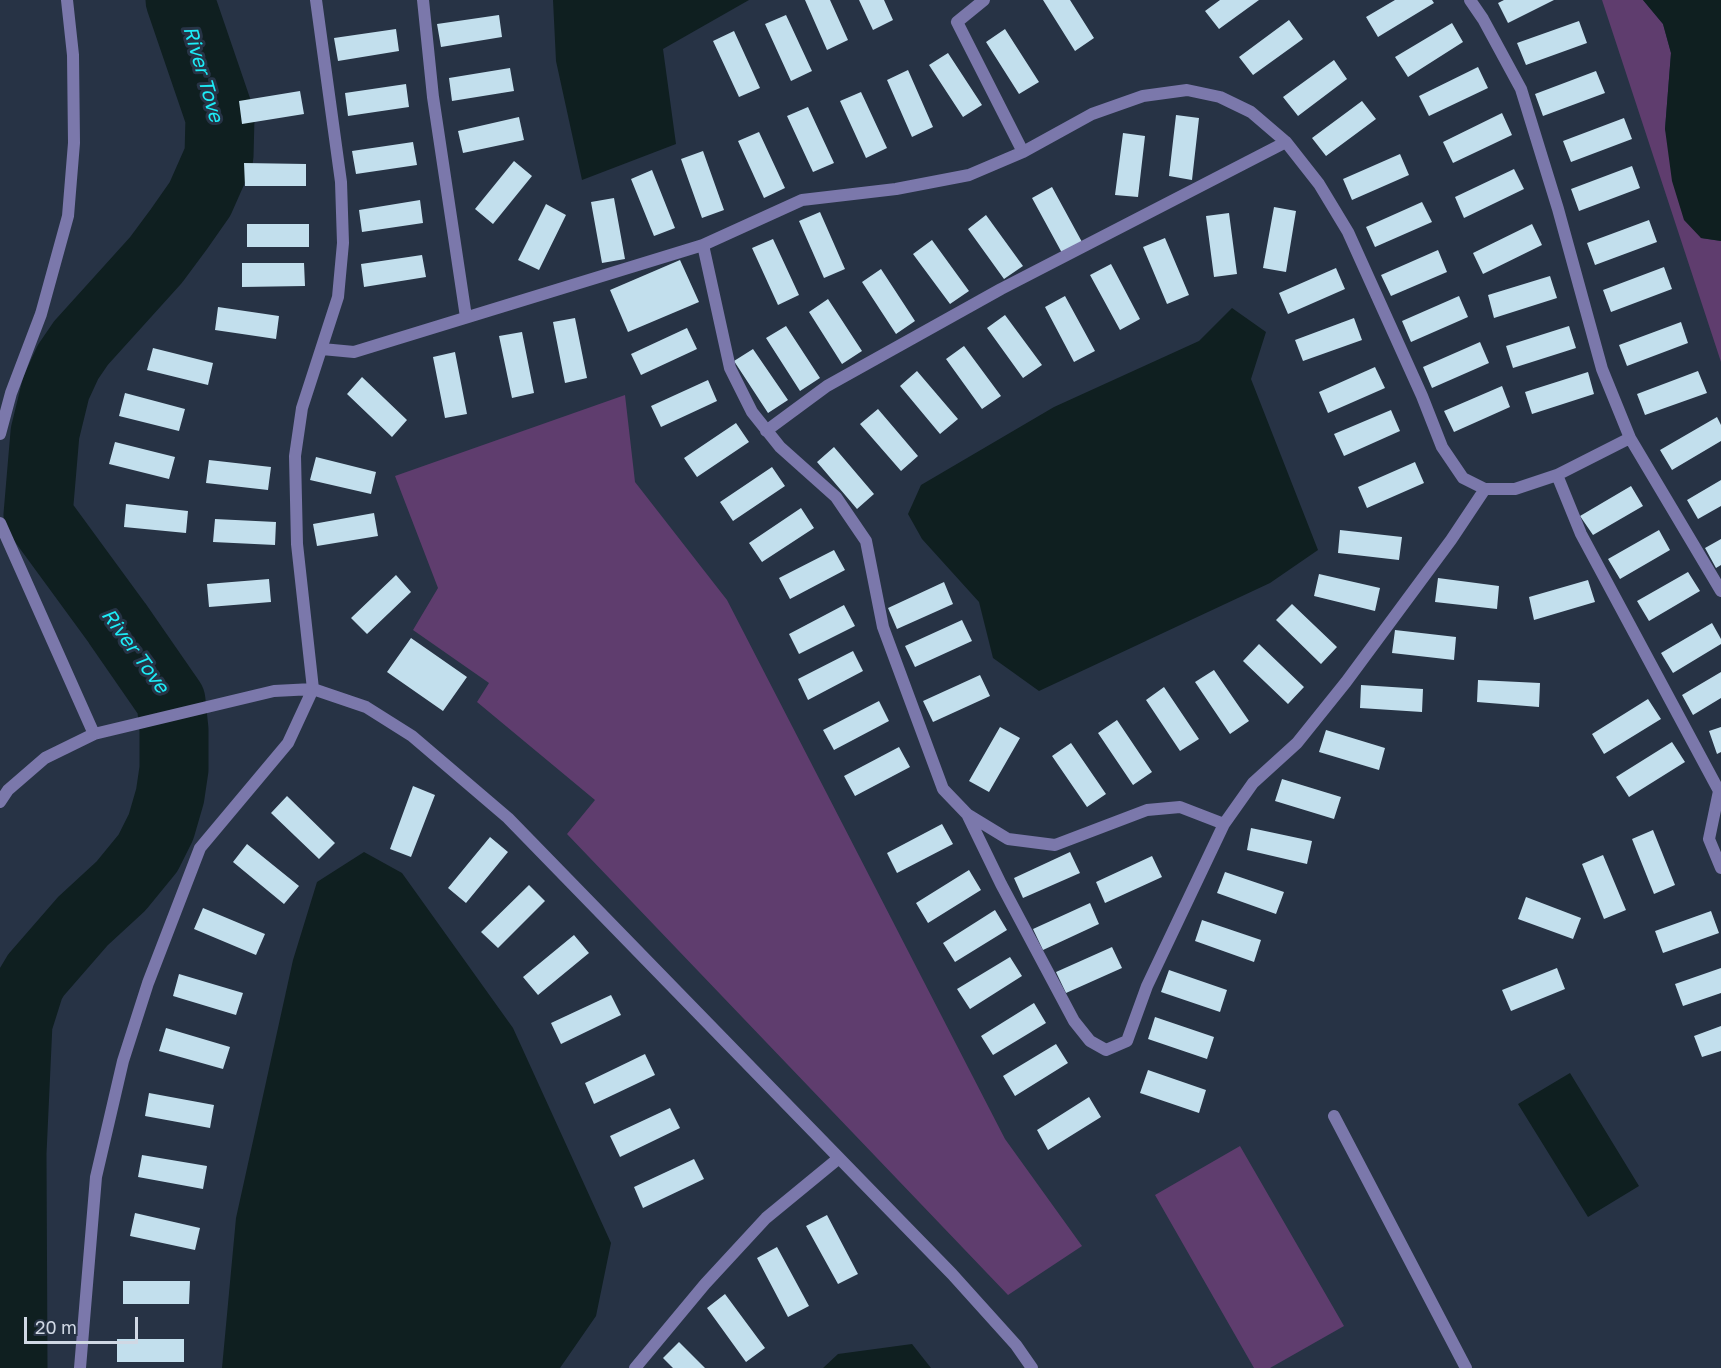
<!DOCTYPE html>
<html>
<head>
<meta charset="utf-8">
<style>
	body { margin:0 }
	#map { position:relative; width:1721px; height:1368px; overflow:hidden; background:#273345; font-family:"Golos Text",sans-serif }
	canvas { display:block }
	.scale { position:absolute; left:24px; top:1317px; width:114px; height:27px; box-sizing:border-box; border:3px solid #d0d8e4; border-top:0; padding-left:8px; font-size:18px; line-height:21px; white-space:nowrap; color:#d0d8e4; -webkit-text-stroke:4px #273345; paint-order:stroke }
</style>
</head>
<body>
<div id="map">
<canvas width="1721" height="1368"></canvas>
<div class="scale">20 m</div>
</div>
<script>
const g = document.querySelector('canvas').getContext('2d');
g.lineJoin = 'round';
function fillPath(path, color) { g.fillStyle = color; g.fill(path, 'evenodd'); }
const shape = rows => new Path2D(rows.map(r => 'M' + r).join(''));
function stroke(path, color, width, dash) { g.strokeStyle = color; g.lineWidth = width; g.lineCap = dash ? 'butt' : 'round'; g.setLineDash(dash || []); g.stroke(path); }
function write(font, color, halo, rows, align = 'center') {
  g.font = font + ' "Golos Text",sans-serif'; g.lineWidth = 6; g.setLineDash([]); g.textBaseline = 'middle'; g.strokeStyle = halo; g.fillStyle = color; for (const [text, x, y, turn = 0] of rows) {
    g.save(); g.translate(x, y); g.rotate((+turn || 0) * Math.PI / 180); g.textAlign = isNaN(turn) ? turn : align; if (halo) g.strokeText(text, 0, 0); g.fillText(text, 0, 0); g.restore();
  }
}
const green = shape([
	[1602,0,1643,0,1663,24,1671,53,1665,129,1701,238,1721,241,1721,362],
	[625,395,635,482,727,600,1005,1139,1082,1246,1008,1295,567,834,595,800,477,702,489,683,413,630,438,588,395,476],
	[1240,1146,1344,1326,1270,1368,1254,1368,1155,1195]
]);
const water = shape([
	[553,0,749,0,663,49,676,144,582,180,556,61],
	[1643,0,1721,0,1721,241,1701,238,1684,220,1672,181,1665,129,1671,53,1663,24],
	[1232,308,1266,332,1251,379,1318,550,1270,583,1039,691,993,658,979,602,922,539,908,514,921,485,1054,407,1199,341],
	[364,852,402,873,513,1028,611,1243,596,1316,560,1368,222,1368,236,1218,293,960,317,882],
	[1570,1073,1639,1186,1588,1217,1518,1104],
	[912,1344,931,1368,823,1368,838,1354]
]);
const river = shape([
	[13,1368,12,1153,18,1023,30,985,36,975,83,921,121,886,148,853,161,827,170,796,174,769,174,730,171,701,117,623,38,515,45,433,56,388,68,362,81,343,156,260,179,229,200,199,219,156,220,117,180,0]
]);
const building = shape([
	[805,0,830,0,848,40,827,50],
	[859,0,884,0,893,20,873,30],
	[1043,0,1070,0,1094,38,1075,51],
	[1220,0,1259,0,1219,29,1205,11],
	[1395,0,1432,0,1434,3,1378,37,1366,17],
	[1504,0,1554,0,1508,23,1498,3],
	[499,15,502,37,441,47,437,24],
	[786,15,812,71,791,81,765,24],
	[1289,20,1303,39,1253,75,1239,57],
	[1579,21,1587,43,1526,65,1517,43],
	[1452,23,1463,42,1408,77,1395,57],
	[396,29,399,51,338,61,334,38],
	[1005,29,1039,82,1019,94,986,42],
	[734,31,760,88,739,97,713,41],
	[948,53,982,105,963,117,929,65],
	[1334,60,1347,79,1298,116,1283,97],
	[1478,67,1488,88,1429,116,1419,96],
	[510,68,514,91,452,101,449,78],
	[908,70,933,127,912,137,887,80],
	[1596,71,1605,93,1543,116,1535,94],
	[406,84,409,107,348,116,345,93],
	[300,91,304,114,242,124,239,101],
	[861,92,887,148,866,158,840,101],
	[1362,101,1376,119,1326,156,1312,138],
	[808,107,834,163,813,172,787,116],
	[1502,113,1512,135,1453,163,1443,142],
	[1176,115,1199,118,1192,180,1169,176],
	[519,117,524,140,463,153,458,131],
	[1624,118,1632,139,1571,162,1563,141],
	[759,132,785,188,764,198,738,141],
	[1123,133,1145,136,1138,197,1115,195],
	[413,142,417,165,356,174,352,151],
	[703,151,724,210,702,218,681,159],
	[1400,154,1409,175,1352,200,1343,179],
	[514,161,532,176,493,224,475,209],
	[244,163,306,164,306,186,245,186],
	[1632,166,1640,188,1579,211,1571,189],
	[1514,169,1524,189,1464,218,1455,197],
	[652,170,675,228,654,236,631,179],
	[1052,187,1082,242,1062,253,1032,198],
	[614,198,625,259,602,263,591,202],
	[420,200,423,223,362,232,359,210],
	[1422,202,1432,222,1375,247,1366,227],
	[546,204,566,215,539,270,518,260],
	[1274,207,1296,211,1286,272,1263,268],
	[820,212,845,269,824,278,799,221],
	[1229,213,1237,274,1214,277,1206,216],
	[986,215,1023,266,1004,279,968,229],
	[1649,220,1657,242,1595,265,1587,243],
	[247,224,309,224,309,247,247,247],
	[1532,224,1542,245,1483,274,1473,253],
	[1165,238,1189,295,1167,304,1143,247],
	[773,239,799,295,778,305,752,248],
	[932,240,969,291,950,304,913,254],
	[1438,250,1447,272,1391,296,1381,275],
	[422,255,426,277,364,287,361,264],
	[680,260,699,302,628,332,610,290],
	[242,263,304,263,305,286,242,287],
	[1111,264,1140,319,1120,330,1090,275],
	[1664,267,1672,289,1611,312,1603,290],
	[1336,268,1345,289,1288,314,1279,293],
	[881,269,915,321,896,334,862,282],
	[1550,276,1557,298,1494,318,1488,295],
	[1065,296,1095,351,1074,362,1045,307],
	[1459,296,1468,317,1411,342,1402,321],
	[828,299,862,351,842,364,809,312],
	[218,307,279,316,276,339,215,330],
	[1005,315,1042,365,1023,378,987,328],
	[575,318,587,378,565,383,553,322],
	[1354,318,1362,340,1303,361,1295,340],
	[1681,322,1688,343,1627,366,1619,345],
	[786,326,820,378,800,391,766,338],
	[1569,326,1576,348,1513,368,1506,346],
	[687,328,697,349,641,375,631,354],
	[522,332,534,393,512,398,499,336],
	[1480,342,1489,363,1432,388,1423,367],
	[964,346,1001,396,982,409,946,359],
	[153,348,213,363,208,385,147,370],
	[753,349,788,400,768,413,734,361],
	[455,352,467,414,445,418,433,357],
	[1375,367,1385,388,1328,413,1319,392],
	[917,371,958,419,940,434,900,386],
	[1698,371,1707,393,1645,415,1637,394],
	[1588,372,1594,394,1532,414,1525,392],
	[362,377,407,420,392,437,347,394],
	[708,380,717,401,661,427,651,406],
	[1502,386,1510,407,1454,432,1444,411],
	[125,393,185,409,179,431,119,416],
	[878,409,918,456,901,471,860,424],
	[1391,410,1400,431,1344,456,1334,434],
	[1717,417,1721,425,1721,441,1672,470,1660,450],
	[736,423,749,442,697,477,684,458],
	[115,442,175,457,169,479,109,464],
	[834,447,874,494,857,509,817,462],
	[316,457,376,472,371,494,310,480],
	[209,460,271,467,268,490,206,483],
	[1415,462,1424,483,1367,508,1358,487],
	[772,467,785,486,733,521,720,502],
	[1721,480,1721,506,1698,519,1687,500],
	[1631,486,1643,506,1593,535,1580,516],
	[126,504,188,511,186,533,124,527],
	[801,508,814,528,762,562,749,543],
	[374,513,378,536,317,546,313,524],
	[215,519,276,522,275,545,213,542],
	[1340,530,1402,537,1399,560,1338,553],
	[1659,530,1670,550,1620,579,1608,559],
	[1721,539,1721,565,1716,568,1705,548],
	[834,550,845,570,790,599,779,578],
	[1688,572,1700,591,1649,621,1637,601],
	[1319,574,1380,588,1375,611,1314,596],
	[396,575,411,592,367,634,351,618],
	[1438,578,1499,586,1497,609,1435,602],
	[269,579,271,602,209,607,207,584],
	[1588,580,1595,602,1534,620,1529,597],
	[944,582,953,604,897,629,888,608],
	[1292,604,1337,647,1321,664,1276,620],
	[844,605,855,626,799,654,789,634],
	[962,620,972,641,915,667,905,646],
	[1712,623,1721,639,1721,644,1673,673,1661,653],
	[1395,630,1456,637,1454,660,1392,653],
	[411,638,467,677,443,711,387,672],
	[1259,644,1304,687,1288,704,1243,661],
	[853,651,863,671,808,700,798,679],
	[1214,670,1249,721,1230,734,1195,682],
	[1721,672,1721,698,1693,715,1682,695],
	[980,675,990,696,933,722,923,701],
	[1478,680,1540,683,1539,707,1477,702],
	[1361,685,1423,689,1422,712,1360,708],
	[1164,687,1199,739,1180,751,1146,700],
	[1648,699,1661,719,1604,754,1592,734],
	[879,701,889,721,834,750,823,730],
	[1117,720,1152,772,1133,785,1098,733],
	[1000,727,1020,738,989,792,969,781],
	[1721,727,1721,752,1717,754,1709,731],
	[1326,730,1385,748,1379,770,1319,752],
	[1672,742,1685,762,1629,797,1616,777],
	[1071,743,1106,794,1087,807,1052,756],
	[899,747,910,767,855,796,844,776],
	[1282,779,1341,797,1334,819,1275,801],
	[413,786,435,795,411,857,390,849],
	[287,796,335,843,319,859,271,813],
	[942,824,953,844,897,873,887,853],
	[1251,828,1312,841,1307,864,1247,850],
	[1653,830,1675,885,1654,894,1632,839],
	[490,837,508,852,466,903,448,888],
	[247,844,299,886,284,904,233,862],
	[1070,852,1080,873,1023,898,1014,878],
	[1603,855,1626,910,1604,919,1582,864],
	[1152,856,1162,877,1105,903,1096,882],
	[969,870,981,890,928,923,916,903],
	[1225,872,1284,892,1276,914,1217,893],
	[529,885,545,901,498,948,481,932],
	[1526,897,1581,918,1573,939,1518,919],
	[1090,903,1099,924,1043,950,1033,929],
	[203,908,265,934,256,955,194,929],
	[995,910,1007,930,955,962,943,943],
	[1711,911,1719,933,1663,953,1655,931],
	[1202,920,1261,940,1254,962,1195,941],
	[574,935,589,953,538,995,523,977],
	[1112,947,1122,968,1066,993,1056,972],
	[1010,957,1022,976,970,1009,957,989],
	[1557,968,1565,989,1511,1011,1502,990],
	[1721,968,1721,993,1683,1006,1675,984],
	[1169,970,1227,990,1220,1012,1161,992],
	[179,974,243,993,236,1015,173,996],
	[611,995,621,1015,561,1044,551,1023],
	[1034,1003,1046,1023,993,1055,981,1036],
	[1155,1017,1214,1037,1207,1059,1148,1039],
	[1721,1026,1721,1051,1702,1057,1694,1036],
	[166,1028,230,1047,223,1069,159,1051],
	[1056,1044,1068,1063,1015,1096,1003,1076],
	[645,1054,655,1075,594,1104,585,1083],
	[1148,1070,1206,1090,1199,1113,1140,1093],
	[149,1093,214,1105,210,1128,145,1116],
	[1089,1097,1101,1117,1048,1150,1037,1130],
	[670,1108,680,1128,620,1157,610,1136],
	[142,1155,207,1166,203,1189,138,1177],
	[694,1159,704,1179,643,1208,634,1187],
	[135,1213,200,1228,195,1250,130,1236],
	[827,1215,858,1274,838,1284,806,1226],
	[777,1247,809,1306,788,1317,757,1258],
	[123,1281,190,1281,189,1304,123,1304],
	[725,1294,765,1348,746,1362,707,1308],
	[117,1339,184,1339,184,1362,117,1362],
	[679,1342,705,1368,673,1368,663,1358]
]);
const lane = shape([
	[423,0,433,97,466,317],
	[984,0,957,22,1023,152],
	[1470,0,1483,19,1521,89,1558,209,1602,369,1630,438,1721,591],
	[703,245,730,368,752,412,780,447,836,497,866,541,883,627,943,789,967,814,1008,839,1055,845,1147,810,1180,807,1224,824],
	[322,349,354,352,703,245,802,200,896,189,969,175,1023,152,1092,114,1143,96,1187,90,1220,97,1251,112,1286,142,1319,184,1348,232,1422,396,1442,447,1463,478,1485,489,1515,489,1557,475,1630,438],
	[766,431,827,386,1001,289,1286,142],
	[0,434,11,393,41,314,68,216,74,143,73,55,67,0],
	[1557,475,1581,534,1719,791,1709,839,1721,868],
	[0,523,94,734],
	[0,802,8,790,45,758,94,734,274,691,313,689,366,707,412,736,508,818,952,1274,1016,1345,1032,1368],
	[967,814,1001,884,1074,1021,1090,1041,1106,1050,1127,1041,1147,986,1224,824,1253,783,1297,743,1346,682,1451,540,1485,489],
	[1334,1116,1466,1368],
	[80,1368,96,1177,123,1061,148,983,200,848,288,743,313,689,297,544,295,456,302,408,338,297,343,243,341,182,316,0],
	[635,1368,705,1284,766,1218,839,1158]
]);
const waterNames = [
	["River Tove",203,74,74],
	["River Tove",135,651,54]
];
fillPath(green, '#5f3d6e');
fillPath(water, '#0f1f20');
stroke(river, '#0f1f20', 69);
fillPath(building, '#c2dfed');
stroke(lane, '#7b78ab', 12);
write('italic 20px', '#1decf7', '#273345', waterNames);
</script>
</body>
</html>
